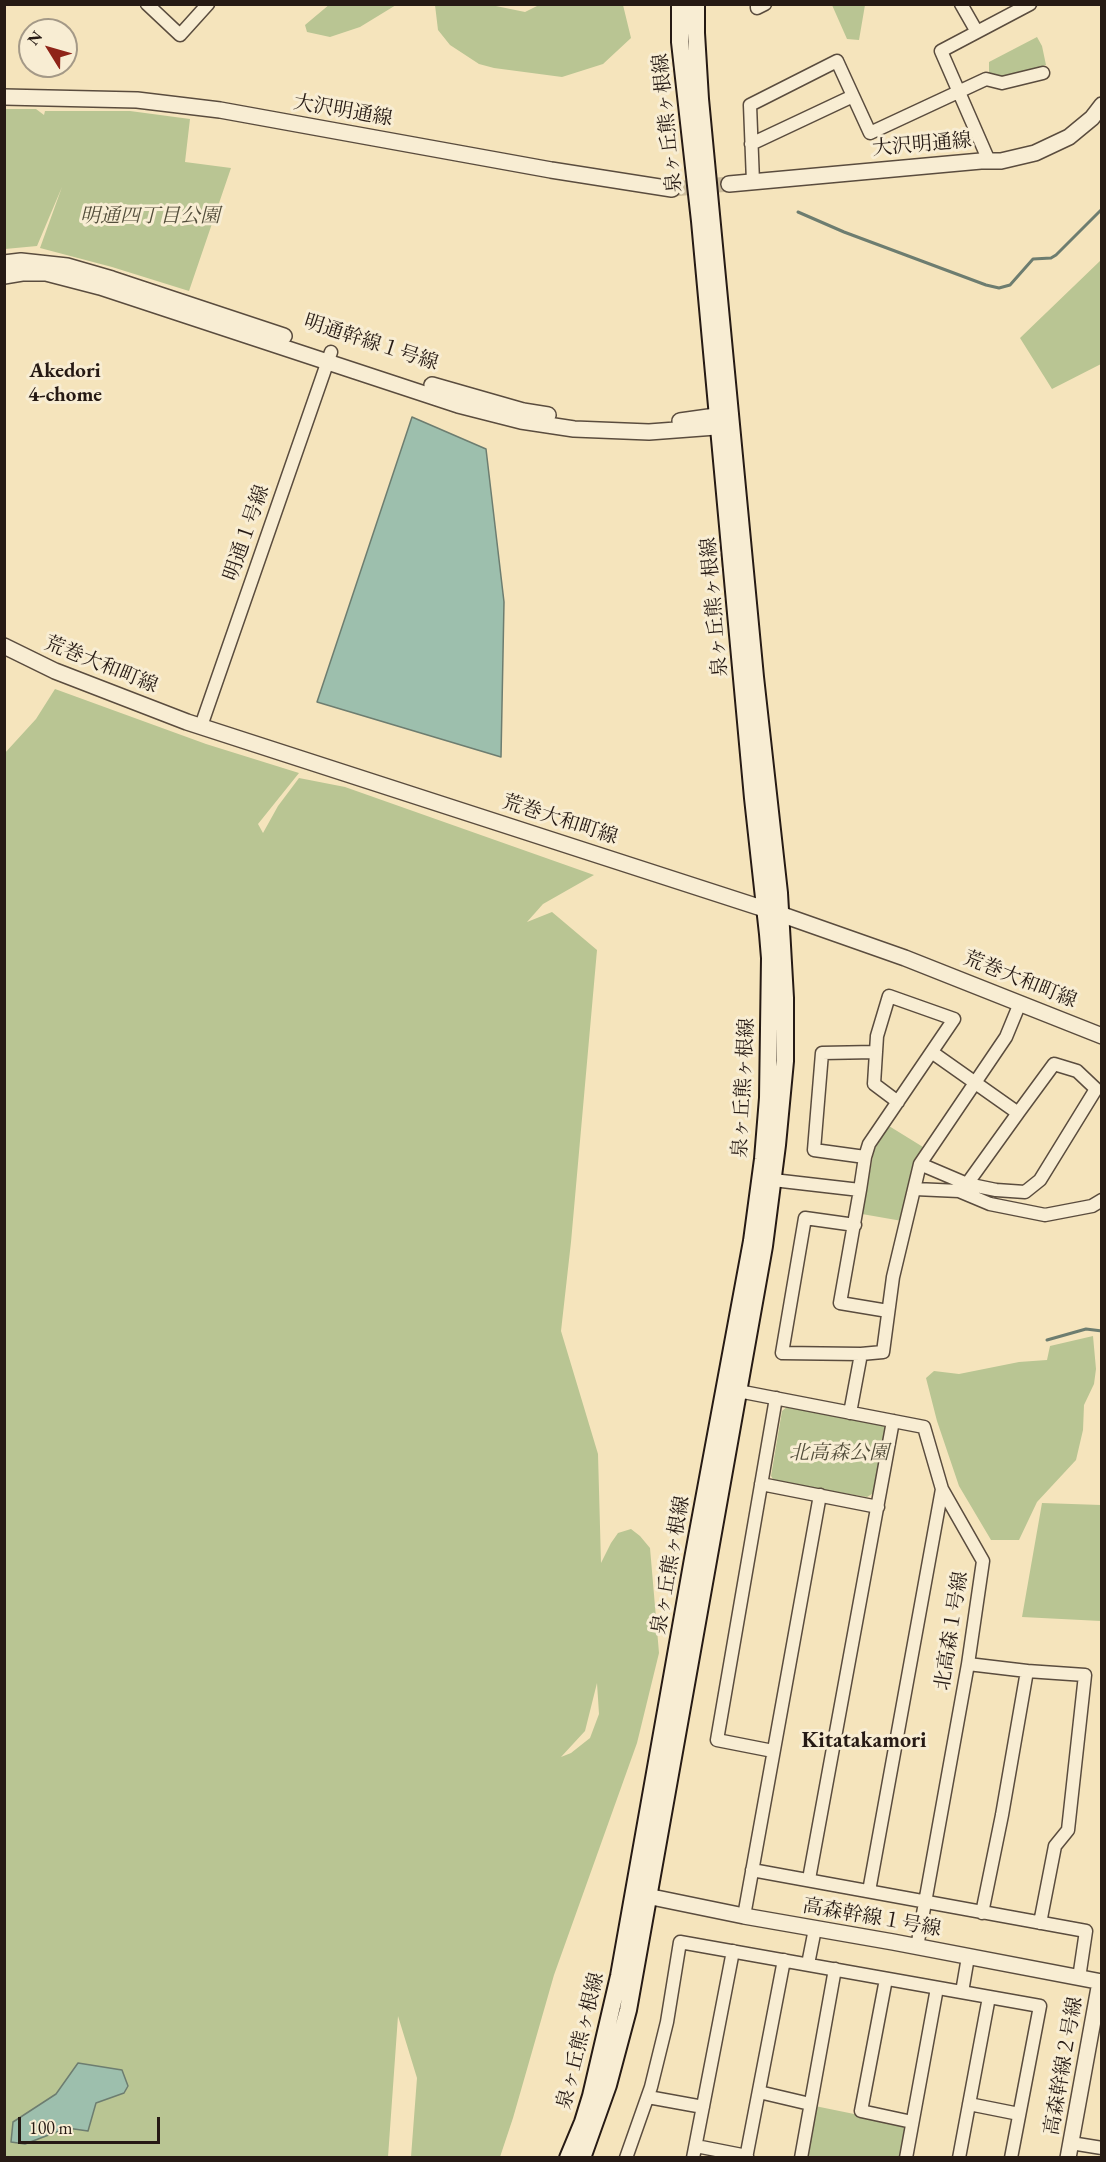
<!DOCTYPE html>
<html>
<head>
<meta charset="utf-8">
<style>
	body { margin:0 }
	#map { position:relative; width:1106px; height:2162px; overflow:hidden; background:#f5e4bc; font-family:"EB Garamond",serif }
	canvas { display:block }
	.frame { position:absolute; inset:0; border:6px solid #261a14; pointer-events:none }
	.north { position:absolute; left:18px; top:18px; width:60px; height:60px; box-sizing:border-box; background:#f8edd3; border:2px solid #a49987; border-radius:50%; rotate:307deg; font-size:16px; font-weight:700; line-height:24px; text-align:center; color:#261a14 }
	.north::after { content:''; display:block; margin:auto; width:21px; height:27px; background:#8f2418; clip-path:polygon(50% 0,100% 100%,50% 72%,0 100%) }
	.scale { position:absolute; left:18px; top:2117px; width:142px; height:27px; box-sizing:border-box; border:3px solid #261a14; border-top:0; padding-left:8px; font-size:18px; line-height:21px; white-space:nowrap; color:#261a14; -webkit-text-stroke:4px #f8edd3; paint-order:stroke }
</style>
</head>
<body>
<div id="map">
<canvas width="1106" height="2162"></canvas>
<div class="frame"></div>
<div class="north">N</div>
<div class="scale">100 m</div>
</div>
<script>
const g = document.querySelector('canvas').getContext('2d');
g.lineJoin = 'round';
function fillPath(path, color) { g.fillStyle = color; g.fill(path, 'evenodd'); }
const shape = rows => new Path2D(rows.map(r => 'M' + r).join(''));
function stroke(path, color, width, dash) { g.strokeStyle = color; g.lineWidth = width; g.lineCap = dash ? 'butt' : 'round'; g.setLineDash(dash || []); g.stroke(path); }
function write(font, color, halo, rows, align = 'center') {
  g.font = font + ' "EB Garamond","Noto Serif JP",serif'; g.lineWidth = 6; g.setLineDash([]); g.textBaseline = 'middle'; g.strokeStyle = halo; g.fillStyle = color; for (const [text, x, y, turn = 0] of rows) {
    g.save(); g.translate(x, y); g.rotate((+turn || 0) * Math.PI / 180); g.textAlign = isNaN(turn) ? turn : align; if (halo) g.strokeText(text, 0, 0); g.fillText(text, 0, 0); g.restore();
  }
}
const green = shape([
	[330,4,396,4,396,5,360,27,330,37,307,32,305,25],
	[435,5,491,5,525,12,539,5,623,5,631,38,603,64,562,77,494,68,479,64,450,45,438,30],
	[832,5,865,5,859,40,847,39],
	[1037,37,1042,46,1046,65,1003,77,989,74,989,62],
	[4,109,36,109,44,115,45,111,130,111,190,119,185,162,231,168,189,291,112,267,40,248,62,187,37,246,5,249],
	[1101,260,1101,364,1052,389,1020,338],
	[55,689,206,744,299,773,258,824,263,833,278,806,299,778,345,787,594,875,543,904,527,922,552,912,597,950,571,1242,561,1331,598,1454,601,1563,611,1543,618,1533,631,1529,640,1536,650,1548,659,1653,637,1743,554,1975,513,2118,500,2157,411,2157,417,2078,398,2016,388,2157,5,2157,4,754,36,719],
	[597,1683,599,1714,590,1738,571,1753,561,1757,585,1731],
	[889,1126,923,1147,916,1160,902,1221,862,1214,874,1150],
	[1093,1336,1096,1369,1094,1384,1084,1405,1083,1430,1076,1460,1037,1502,1019,1540,991,1540,959,1486,937,1421,926,1378,934,1371,959,1374,1019,1362,1047,1360,1050,1346],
	[788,1406,884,1422,889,1429,877,1491,867,1497,775,1482,771,1476,782,1411],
	[1042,1503,1101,1505,1101,1621,1022,1617],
	[815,2106,903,2124,908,2130,902,2157,805,2158]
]);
const water = shape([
	[412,417,486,449,504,602,501,757,317,702,412,417],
	[78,2063,122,2070,128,2086,124,2093,96,2103,88,2131,67,2128,25,2144,11,2142,13,2122,56,2094,78,2063]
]);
const stream = shape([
	[798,212,844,232,986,285,999,288,1010,285,1033,259,1051,258,1056,255,1102,209],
	[1047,1340,1086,1329,1102,1331]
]);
const tertiaryTunnel = shape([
	[672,189,729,184]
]);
const minor = shape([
	[147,4,180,35,208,4],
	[757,4,757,8,765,4],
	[961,4,977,32],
	[751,144,853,96],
	[989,161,941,51,1030,4],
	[753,182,750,105,837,61,870,133,986,79,1002,83,1043,73],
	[201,726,331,352],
	[875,1052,822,1053,814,1150,865,1157,869,1144,954,1019,889,996,877,1036,874,1084,898,1102],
	[920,1164,1006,1037,1020,1003],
	[773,1180,860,1190,840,1303,888,1311],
	[967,1184,1018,1113],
	[915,1189,959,1191,990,1204,1045,1215,1092,1206,1102,1200],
	[860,1190,865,1157],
	[855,1225,805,1218,782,1353,861,1354],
	[733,1390,924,1427,942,1489,983,1561,968,1664,917,1947],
	[850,1413,861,1354,883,1352,893,1277,920,1164,967,1184,996,1190,1025,1192,1040,1180,1096,1089,1077,1071,1054,1064,1018,1113,933,1053],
	[761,1484,878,1507],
	[968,1664,1027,1671,1085,1675,1068,1830,1055,1846,1040,1923],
	[773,1751,717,1740,776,1398],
	[752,1870,1086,1931,1079,1978],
	[809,1879,893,1421],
	[869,1891,942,1489],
	[982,1913,1002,1815,1027,1671],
	[744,1916,820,1495],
	[808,1964,815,1929],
	[886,1979,861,2111,912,2122],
	[962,1992,968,1957],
	[759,2092,810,2104],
	[648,2097,703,2107],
	[969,2104,1019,2114],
	[1071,2143,1102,2148],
	[696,2146,747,2156],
	[626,2158,651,2087,667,2022,680,1942,1040,2006,1011,2158],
	[693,2158,733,1951],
	[746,2158,784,1960],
	[801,2158,835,1969],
	[906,2158,937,1988],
	[959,2158,989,1997]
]);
const tertiary = shape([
	[4,97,137,100,220,110,551,170,672,189],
	[729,184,981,161,1001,161,1035,153,1069,137,1092,118,1102,105],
	[4,263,21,261,67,266,112,279,284,336],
	[4,276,22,273,46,273,100,287,458,405,521,421,574,429,649,432,729,426],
	[432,385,523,411,548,415],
	[680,421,730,414],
	[4,646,55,671,187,722,780,914,905,958,1102,1036],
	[637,1894,744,1916,893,1942,1102,1982],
	[1068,2158,1100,1982]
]);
const secondary = shape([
	[568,2158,583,2122,591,2096,619,1976,693,1559,752,1241,763,1159,768,1098,770,958,768,934,753,798,700,221,680,42,680,4],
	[582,2158,608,2085,628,2010,764,1246,777,1145,785,1061,785,998,779,893,755,677,700,99,696,33,696,4]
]);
const streetNames = [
	["大沢明通線",343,111,10],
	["泉ヶ丘熊ヶ根線",668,123,-96],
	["大沢明通線",922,145,-5],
	["明通幹線１号線",371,343,18],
	["明通１号線",247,533,-71],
	["泉ヶ丘熊ヶ根線",715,607,-95],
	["荒巻大和町線",101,665,22],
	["荒巻大和町線",560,820,18],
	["荒巻大和町線",1020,980,22],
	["泉ヶ丘熊ヶ根線",744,1088,-87],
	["泉ヶ丘熊ヶ根線",671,1565,-80],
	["北高森１号線",952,1631,-81],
	["高森幹線１号線",872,1918,10],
	["泉ヶ丘熊ヶ根線",581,2041,-76],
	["高森幹線２号線",1064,2066,-80]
];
const parkNames = [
	["明通四丁目公園",150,217],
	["北高森公園",839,1454]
];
const neighbourhoodNames = [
	["Akedori",65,371],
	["4-chome",65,395]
];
const quarterNames = [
	["Kitatakamori",864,1741]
];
fillPath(green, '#b9c593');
fillPath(water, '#9dbfad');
stroke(water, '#6d7d70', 1.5);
stroke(stream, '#6d7d70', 3);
stroke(tertiaryTunnel, '#ccbc9a', 15, [15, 8]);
stroke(minor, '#5a4c3e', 15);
stroke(tertiary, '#5a4c3e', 18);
stroke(secondary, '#261a14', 20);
stroke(minor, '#f8edd3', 12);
stroke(tertiary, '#f8edd3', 15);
stroke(secondary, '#f8edd3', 16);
write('20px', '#261a14', '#f8edd3', streetNames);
write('italic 20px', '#524d3a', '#f8edd3', parkNames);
write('bold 21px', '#261a14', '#f8edd3', neighbourhoodNames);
write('bold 22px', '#261a14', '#f8edd3', quarterNames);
</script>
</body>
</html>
